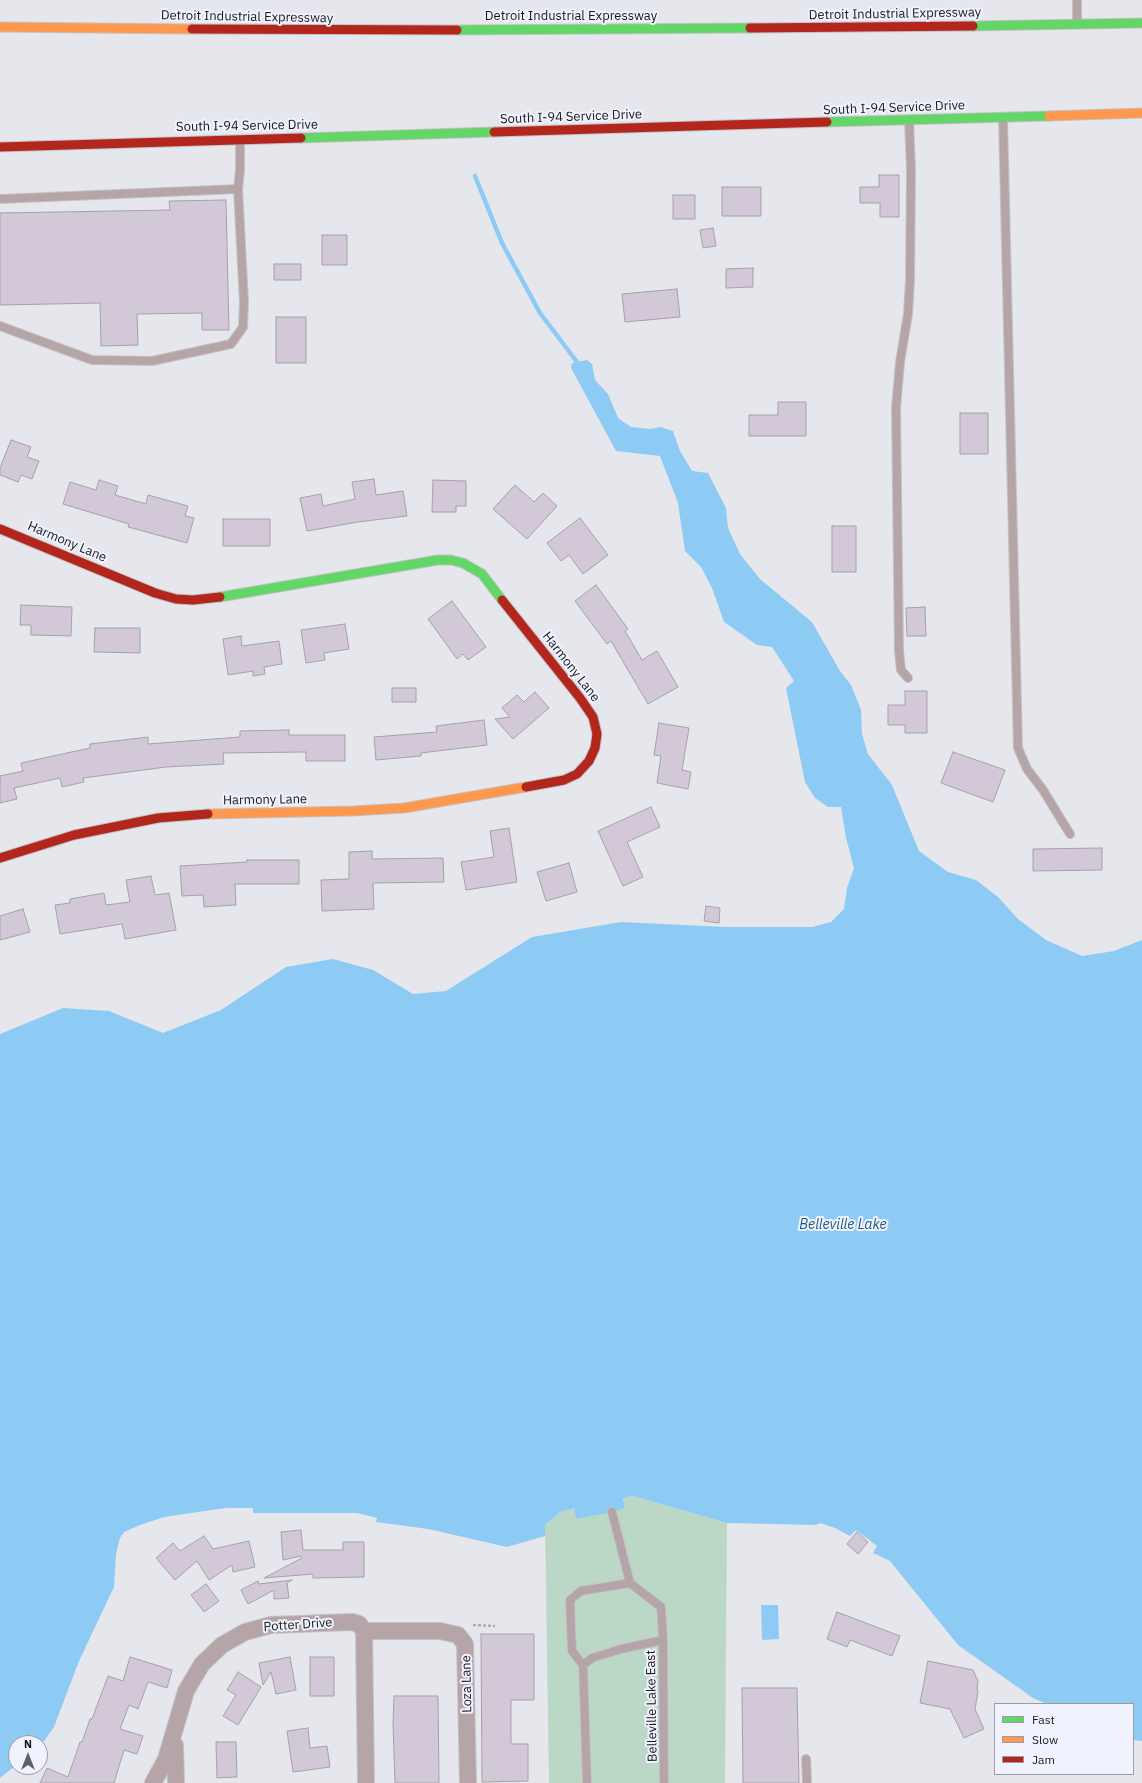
<!DOCTYPE html>
<html>
<head>
<meta charset="utf-8">
<style>
	body { margin:0 }
	#map { position:relative; width:1142px; height:1783px; overflow:hidden; background:#e6e7ec; font-family:"IBM Plex Sans",sans-serif }
	canvas { display:block }
	.legend { position:absolute; left:994px; top:1703px; width:140px; height:72px; box-sizing:border-box; background:#f0f2fd; border:1px solid #9a9ba3; margin:0; padding:5px 7px; list-style:none; font-size:12px; color:#18181c }
	.legend li { display:flex; align-items:center; gap:8px; height:20px }
	.legend b { width:20px; border:1px solid #9a9ba3 }
	.north { position:absolute; left:8px; top:1735px; width:40px; height:40px; box-sizing:border-box; background:#f0f2fd; border:1px solid #9a9ba3; border-radius:50%; rotate:0deg; font-size:11px; font-weight:700; line-height:16px; text-align:center; color:#18181c }
	.north::after { content:''; display:block; margin:auto; width:14px; height:18px; background:#606065; clip-path:polygon(50% 0,100% 100%,50% 72%,0 100%) }
</style>
</head>
<body>
<div id="map">
<canvas width="1142" height="1783"></canvas>
<ul class="legend">
<li><b style="height:5px;background:#63d668"></b>Fast</li>
<li><b style="height:5px;background:#ff974d"></b>Slow</li>
<li><b style="height:5px;background:#b3261e"></b>Jam</li>
</ul>
<div class="north">N</div>
</div>
<script>
const g = document.querySelector('canvas').getContext('2d');
g.lineJoin = 'round';
function fillPath(path, color) { g.fillStyle = color; g.fill(path, 'evenodd'); }
const shape = rows => new Path2D(rows.map(r => 'M' + r).join(''));
function stroke(path, color, width, dash) { g.strokeStyle = color; g.lineWidth = width; g.lineCap = dash ? 'butt' : 'round'; g.setLineDash(dash || []); g.stroke(path); }
function write(font, color, halo, rows, align = 'center') {
  g.font = font + ' "IBM Plex Sans",sans-serif'; g.lineWidth = 4; g.setLineDash([]); g.textBaseline = 'middle'; g.strokeStyle = halo; g.fillStyle = color; for (const [text, x, y, turn = 0] of rows) {
    g.save(); g.translate(x, y); g.rotate((+turn || 0) * Math.PI / 180); g.textAlign = isNaN(turn) ? turn : align; if (halo) g.strokeText(text, 0, 0); g.fillText(text, 0, 0); g.restore();
  }
}
const green = shape([
	[633,1496,727,1523,725,1783,549,1783,545,1525,556,1514,565,1510,574,1508,576,1519,625,1508,623,1498]
]);
const water = shape([
	[587,360,592,364,595,380,608,394,618,418,631,427,650,429,660,427,673,431,680,451,692,471,708,473,726,508,728,528,740,554,760,579,812,622,840,671,851,685,861,710,862,734,868,754,892,785,919,851,948,872,976,880,998,897,1018,919,1046,940,1082,956,1114,951,1142,940,1142,1741,1133,1740,1133,1704,1047,1704,1033,1698,958,1645,890,1561,873,1553,877,1546,856,1530,850,1536,835,1528,820,1523,816,1525,727,1523,633,1496,623,1498,625,1508,612,1512,576,1519,574,1508,560,1512,545,1525,545,1536,507,1547,428,1529,376,1522,377,1518,357,1513,253,1513,253,1508,226,1508,164,1517,140,1525,124,1532,120,1538,116,1554,114,1587,79,1661,54,1727,40,1747,40,1743,16,1743,16,1765,0,1778,0,1034,63,1008,109,1011,163,1033,221,1010,286,967,333,959,373,970,413,994,446,991,532,937,621,922,726,927,812,927,831,922,844,909,847,888,854,868,846,838,841,807,828,807,815,798,805,782,786,688,794,681,772,647,757,645,724,622,712,588,701,567,685,551,678,503,660,456,616,451,571,368,572,363],
	[761,1605,778,1605,779,1639,762,1640]
]);
const stream = shape([
	[475,176,502,243,540,313,580,366]
]);
const building = shape([
	[879,175,899,175,899,217,880,217,880,203,860,203,860,187,879,187,879,175],
	[722,187,761,187,761,216,722,216,722,187],
	[673,195,695,195,695,219,673,219,673,195],
	[226,200,229,330,202,330,202,313,137,314,138,345,101,346,100,303,0,305,0,213,170,210,169,201,226,200],
	[713,228,716,246,703,248,700,230,713,228],
	[322,235,347,235,347,265,322,265,322,235],
	[274,264,301,264,301,280,274,280,274,264],
	[753,268,753,287,726,288,726,269,753,268],
	[677,289,680,317,625,322,622,294,677,289],
	[276,317,306,317,306,363,276,363,276,317],
	[778,402,806,402,806,436,749,436,749,415,778,415,778,402],
	[960,413,988,413,988,454,960,454,960,413],
	[11,440,31,447,27,457,39,461,32,479,21,475,18,482,0,475,0,468,11,440],
	[374,479,376,495,403,491,407,516,358,522,307,531,300,498,321,494,323,506,355,499,352,482,374,479],
	[99,480,118,486,115,495,146,504,148,495,188,506,185,516,194,518,187,543,128,527,129,524,63,504,70,482,96,490,99,480],
	[433,480,466,481,466,506,456,506,456,512,432,512,433,480],
	[515,485,534,502,543,493,557,506,527,539,493,509,515,485],
	[580,518,608,555,583,574,569,555,561,561,547,543,580,518],
	[223,519,270,519,270,546,223,546,223,519],
	[832,526,856,526,856,572,832,572,832,526],
	[596,585,628,629,625,631,642,660,657,651,678,687,648,704,611,641,607,644,575,601,596,585],
	[452,601,486,647,468,660,463,654,457,659,428,619,452,601],
	[21,605,72,607,71,636,31,635,31,625,20,625,21,605],
	[925,607,926,636,907,636,906,608,925,607],
	[345,624,349,649,324,653,325,660,306,663,301,630,345,624],
	[95,628,140,628,140,653,94,652,95,628],
	[241,636,242,646,279,641,282,664,264,667,265,674,253,676,253,671,228,675,223,639,241,636],
	[392,688,416,688,416,702,392,702,392,688],
	[905,691,927,691,927,733,905,733,905,725,888,725,888,705,905,705,905,691],
	[535,692,549,708,513,739,495,719,510,717,502,708,517,695,524,702,535,692],
	[484,720,487,745,421,753,421,756,376,760,374,737,437,732,436,726,484,720],
	[659,723,689,728,682,770,691,772,688,789,657,783,661,756,654,755,659,723],
	[289,730,289,735,345,735,345,761,306,761,306,752,223,753,224,764,166,767,83,778,84,782,62,787,60,778,14,788,17,799,0,803,0,776,23,771,21,763,90,748,90,744,148,737,148,744,240,737,240,731,289,730],
	[953,752,1005,770,993,802,941,783,953,752],
	[651,807,660,827,627,842,643,877,623,886,598,831,651,807],
	[509,828,517,882,466,890,461,862,494,857,490,831,509,828],
	[1102,848,1102,870,1033,871,1033,849,1102,848],
	[372,851,372,859,443,858,444,882,373,883,374,909,322,911,321,880,349,879,349,852,372,851],
	[247,860,299,860,299,884,235,884,236,905,204,907,203,895,182,896,180,866,247,862,247,860],
	[569,863,577,892,546,901,537,872,569,863],
	[151,876,155,895,169,893,176,930,125,939,122,924,60,934,55,905,70,903,70,899,104,893,106,905,130,902,126,880,151,876],
	[706,906,720,908,719,923,704,921,706,906],
	[23,909,30,932,0,940,0,916,23,909],
	[301,1530,303,1550,343,1550,343,1542,364,1542,364,1577,313,1578,313,1574,264,1578,302,1558,301,1556,283,1560,281,1532,301,1530],
	[857,1532,868,1542,858,1554,847,1544,857,1532],
	[204,1536,213,1549,249,1541,255,1567,233,1572,232,1565,209,1580,197,1561,175,1580,156,1558,173,1543,180,1551,204,1536],
	[292,1580,287,1583,289,1598,274,1599,274,1590,248,1604,241,1590,258,1581,259,1584,292,1580],
	[206,1584,219,1601,204,1612,191,1595,206,1584],
	[837,1612,900,1636,892,1656,850,1640,847,1647,827,1639,837,1612],
	[481,1634,534,1634,534,1700,511,1700,511,1744,528,1744,528,1781,482,1782,481,1634],
	[130,1657,172,1670,167,1688,148,1682,138,1709,129,1705,120,1729,143,1736,137,1754,124,1750,114,1783,40,1783,47,1768,68,1777,80,1742,82,1742,90,1719,92,1719,108,1676,123,1681,130,1657],
	[290,1657,296,1690,276,1694,271,1672,263,1685,259,1663,290,1657],
	[310,1657,334,1657,334,1696,310,1696,310,1657],
	[928,1661,973,1670,978,1681,977,1689,978,1692,975,1709,984,1729,964,1738,950,1709,920,1703,928,1661],
	[238,1672,261,1687,238,1725,223,1716,236,1695,227,1690,238,1672],
	[742,1688,797,1688,799,1783,743,1783,742,1688],
	[394,1696,438,1696,439,1783,395,1783,393,1724,394,1696],
	[308,1728,310,1748,327,1746,330,1767,293,1772,287,1731,308,1728],
	[216,1742,236,1742,237,1777,217,1778,216,1742]
]);
const path = shape([
	[473,1625,495,1626]
]);
const lane = shape([
	[1077,23,1077,0],
	[1003,118,1018,748,1027,769,1043,790,1070,834],
	[0,199,238,189,240,170,240,140],
	[0,326,92,360,152,361,231,344,243,327,244,302,238,189],
	[908,678,901,670,899,651,896,408,900,362,908,314,910,280,911,169,909,121],
	[612,1512,630,1583],
	[583,1665,572,1651,570,1600,581,1591,630,1583,661,1607,663,1640],
	[806,1759,807,1783],
	[587,1783,583,1665,592,1658,621,1649,663,1640,664,1783]
]);
const street = shape([
	[364,1631,440,1631,458,1635,465,1644,468,1783],
	[364,1631,366,1783],
	[175,1745,176,1783],
	[153,1783,166,1759,186,1691,202,1664,222,1645,245,1632,271,1625,352,1622,359,1624,364,1631]
]);
const fast = shape([
	[973,26,1142,23],
	[457,30,750,28],
	[827,122,1049,116],
	[301,138,494,132],
	[220,597,438,560,451,560,463,563,482,574,502,600]
]);
const slow = shape([
	[0,27,192,29],
	[1049,116,1142,113],
	[208,814,353,811,404,808,526,787]
]);
const jam = shape([
	[750,28,973,26],
	[192,29,457,30],
	[494,132,827,122],
	[0,147,301,138],
	[0,529,155,593,176,599,193,600,220,597],
	[502,600,580,698,593,717,597,734,595,748,589,761,577,774,564,780,526,787],
	[0,858,74,835,158,818,208,814]
]);
const streetNames = [
	["Detroit Industrial Expressway",895,14,-1],
	["Detroit Industrial Expressway",571,16],
	["Detroit Industrial Expressway",247,17,1],
	["South I-94 Service Drive",894,108,-2],
	["South I-94 Service Drive",571,117,-2],
	["South I-94 Service Drive",247,126,-1],
	["Harmony Lane",67,542,23],
	["Harmony Lane",571,667,52],
	["Harmony Lane",265,800,-1],
	["Potter Drive",298,1625,-4],
	["Loza Lane",467,1684,-91],
	["Belleville Lake East",652,1706,-91]
];
const waterNames = [
	["Belleville Lake",843,1225]
];
fillPath(green, '#bbd8c7');
fillPath(water, '#8ecbf4');
stroke(stream, '#8ecbf4', 4.5);
fillPath(building, '#d2c8d8');
stroke(building, '#a3a2a6', 1);
stroke(lane, '#c2c3c6', 10);
stroke(street, '#c2c3c6', 18);
stroke(fast, '#c2c3c6', 11);
stroke(slow, '#c2c3c6', 11);
stroke(jam, '#c2c3c6', 11);
stroke(path, '#b2a9ab', 2.5, [3, 2]);
stroke(lane, '#b5a5a8', 8);
stroke(street, '#b5a5a8', 16);
stroke(fast, '#63d668', 9);
stroke(slow, '#ff974d', 9);
stroke(jam, '#b3261e', 9);
write('13px', '#18181c', '#f0f2fd', streetNames);
write('italic 14px', '#1b5a80', '#f0f2fd', waterNames);
</script>
</body>
</html>
